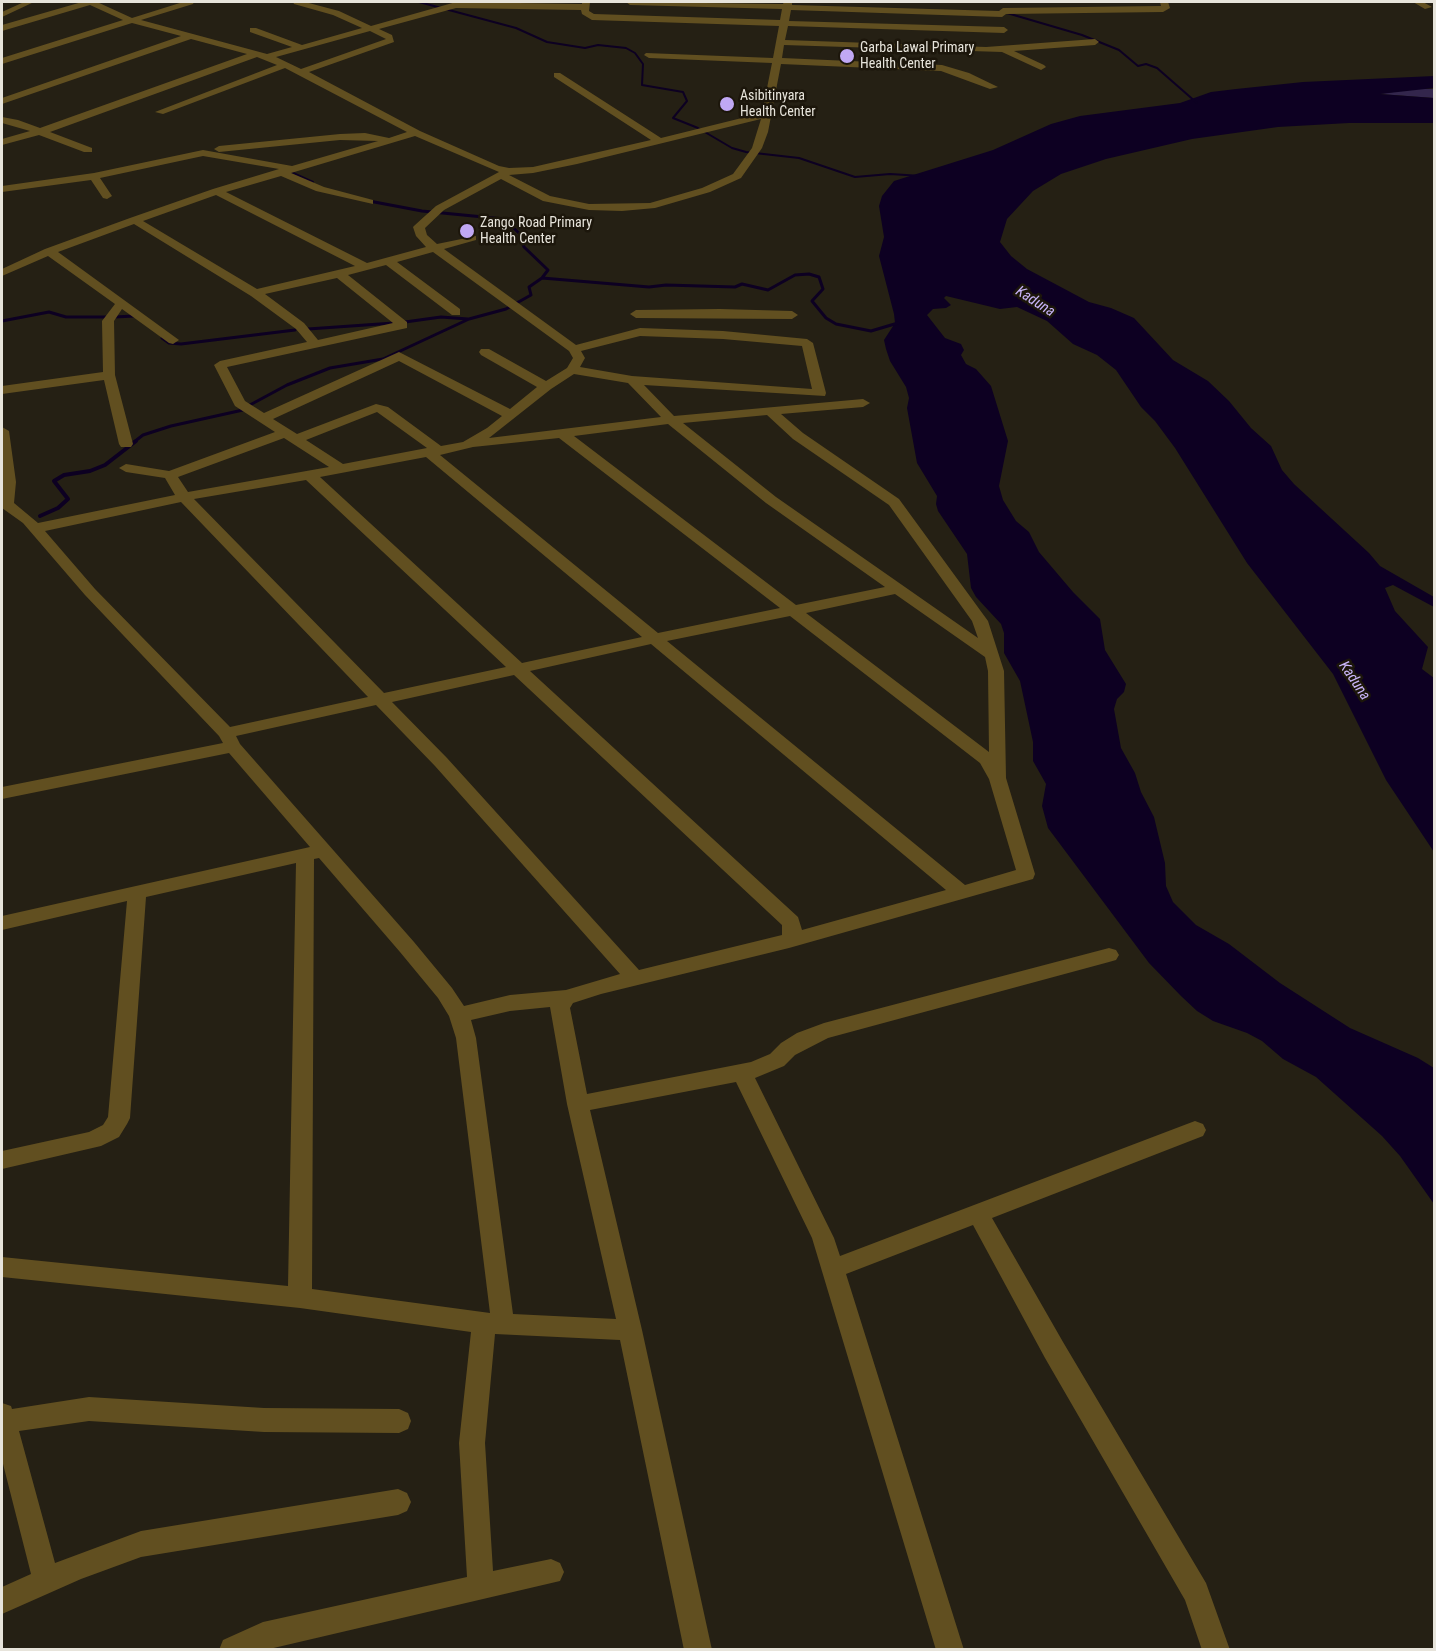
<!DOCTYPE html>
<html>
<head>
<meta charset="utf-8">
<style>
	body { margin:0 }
	#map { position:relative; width:1436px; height:1651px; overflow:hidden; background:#252014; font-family:"Roboto Condensed",sans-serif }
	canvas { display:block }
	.frame { position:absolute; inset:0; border:3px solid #e7e4db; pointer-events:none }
</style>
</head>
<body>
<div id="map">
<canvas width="1436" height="1651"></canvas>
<div class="frame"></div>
</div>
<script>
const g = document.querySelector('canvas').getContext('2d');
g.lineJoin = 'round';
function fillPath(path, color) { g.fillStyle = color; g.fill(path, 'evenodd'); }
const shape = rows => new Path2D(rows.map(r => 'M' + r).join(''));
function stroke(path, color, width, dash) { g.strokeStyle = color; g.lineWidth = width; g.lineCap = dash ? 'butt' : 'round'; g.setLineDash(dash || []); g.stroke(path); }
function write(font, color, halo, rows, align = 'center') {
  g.font = font + ' "Roboto Condensed",sans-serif'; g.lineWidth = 5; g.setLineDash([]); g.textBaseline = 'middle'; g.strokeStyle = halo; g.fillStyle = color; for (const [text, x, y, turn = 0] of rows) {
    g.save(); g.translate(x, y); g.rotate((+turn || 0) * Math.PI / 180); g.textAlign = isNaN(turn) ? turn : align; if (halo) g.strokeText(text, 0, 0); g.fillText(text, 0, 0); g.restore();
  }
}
const green = shape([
	[1412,89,1434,89,1434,98,1380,94]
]);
const water = shape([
	[1434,76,1434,88,1380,94,1434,98,1434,123,1349,123,1278,127,1192,139,1106,159,1061,174,1033,191,1007,219,1000,242,1011,256,1027,269,1089,302,1111,308,1134,318,1173,360,1208,381,1229,401,1251,428,1271,446,1282,470,1294,484,1369,553,1380,566,1434,597,1434,607,1393,585,1385,588,1395,611,1428,647,1422,669,1434,678,1434,852,1386,780,1333,674,1247,563,1175,448,1155,421,1141,407,1116,370,1097,355,1073,344,1047,321,1017,307,1000,309,946,296,944,298,951,305,946,308,933,309,927,315,945,338,961,344,964,350,961,355,966,364,976,369,991,386,1008,441,999,486,1003,500,1016,521,1029,532,1039,552,1073,592,1100,619,1105,650,1126,684,1124,692,1117,699,1114,709,1121,748,1135,773,1141,792,1154,817,1165,863,1166,886,1173,902,1196,925,1229,944,1280,983,1350,1028,1418,1058,1434,1068,1434,1204,1400,1156,1382,1136,1316,1077,1283,1059,1262,1041,1247,1033,1213,1021,1197,1011,1181,996,1149,963,1048,828,1042,806,1046,784,1033,761,1033,742,1020,681,1004,653,1004,633,1001,624,976,597,971,588,967,554,938,511,936,504,937,496,917,463,907,408,909,398,906,387,890,361,886,349,884,340,895,323,894,314,879,256,884,237,879,206,882,196,894,181,993,150,1051,124,1080,116,1180,103,1211,92,1236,89,1303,82]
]);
const streamFar2 = shape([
	[419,2,516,28,547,42,585,48,598,45,626,48,635,53,643,64,642,85,683,92,687,101,673,118,698,128,732,148,746,152,799,158,855,177,890,174,922,176],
	[1007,13,1082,35,1119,50,1138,66,1146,64,1157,68,1197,103],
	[291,172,313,182]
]);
const streamFar1 = shape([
	[369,201,422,211,504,219,520,234,524,247,548,270,542,278],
	[114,317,135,316],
	[2,321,49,312,66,317,107,317],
	[405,322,441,317,468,319],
	[308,329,394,323],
	[162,338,169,343,181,344,295,330],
	[248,406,287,385,330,368,383,359,469,319,506,309,531,295,529,287,542,278,649,287,666,285,735,287,742,284,768,290,795,275,809,274,819,277,823,289,812,301,826,318,836,324,871,331,898,323],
	[134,442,143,435,171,426,243,410]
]);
const stream = shape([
	[40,516,58,508,68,499,54,481,64,475,90,471,105,465,136,441]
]);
const minor = shape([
	[24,2,34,2,2,17,2,12,24,2],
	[82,2,97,2,132,18,183,2,194,2,193,4,141,20,267,54,292,47,250,32,250,28,256,28,302,45,362,28,333,15,294,4,293,2,305,2,339,11,371,26,456,2,582,4,582,2,590,2,589,11,594,14,780,20,782,9,630,5,626,2,783,4,784,2,792,2,792,5,999,11,1003,8,1161,6,1160,2,1168,2,1170,8,1163,12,1006,14,1002,17,791,10,789,21,1004,27,1008,30,1004,33,788,26,785,40,986,47,1095,39,1099,42,1095,45,1014,51,1044,65,1046,67,1041,70,1002,52,784,45,782,58,942,65,969,73,998,87,990,89,941,71,781,64,768,132,762,148,741,178,710,192,655,208,622,211,589,210,543,201,501,179,444,210,425,228,427,235,437,244,476,236,476,240,444,249,576,345,640,328,723,331,807,339,813,343,826,393,825,396,644,385,674,416,863,399,870,403,863,407,781,414,803,433,899,499,988,621,1004,671,1006,778,1035,874,1033,879,789,948,601,994,573,1003,570,1008,587,1094,751,1062,770,1054,781,1043,797,1033,824,1023,1109,948,1116,950,1119,955,1116,960,1109,962,828,1038,795,1055,784,1066,755,1078,834,1238,840,1256,1187,1124,1195,1121,1203,1124,1206,1130,1203,1136,992,1218,1063,1342,1206,1583,1230,1650,1202,1650,1185,1600,1045,1358,973,1225,846,1274,964,1650,936,1650,812,1238,736,1082,590,1110,642,1330,712,1650,684,1650,620,1340,495,1334,485,1443,493,1571,551,1559,560,1563,564,1572,560,1581,265,1650,219,1650,223,1640,263,1622,467,1577,459,1443,471,1332,300,1308,2,1277,2,1257,288,1286,296,863,146,897,130,1118,127,1124,119,1137,101,1146,2,1169,2,1151,89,1132,103,1125,108,1117,127,901,2,930,2,916,310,847,229,753,2,799,2,787,223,743,219,736,85,595,23,523,2,508,2,427,9,431,16,482,14,503,38,523,175,495,165,478,126,472,119,468,126,464,169,471,275,432,235,406,214,365,220,361,307,342,296,329,251,296,134,224,58,252,179,340,173,344,169,343,122,309,114,321,115,375,133,444,131,447,121,447,119,444,104,380,2,394,2,386,103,372,102,321,115,304,48,256,2,276,2,269,45,249,130,218,213,189,279,169,203,156,100,178,112,196,107,199,103,198,91,180,2,192,2,186,94,173,203,150,292,166,378,141,340,140,219,152,214,149,219,146,340,134,365,133,389,138,407,132,285,68,163,114,155,112,277,65,257,57,50,132,92,148,92,152,84,152,39,135,2,145,2,139,30,131,2,123,2,117,18,120,40,128,247,54,191,39,2,104,2,98,181,36,132,23,2,64,2,58,123,20,90,5,2,31,2,25,82,2],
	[456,8,581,10,582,14,592,20,779,26,773,58,646,53,644,55,649,58,772,63,762,113,661,138,560,73,554,73,554,77,651,140,533,167,509,168,499,166,420,131,309,72,394,42,392,35,379,29,456,8],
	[370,31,386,39,301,69,276,57,370,31],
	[761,119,752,148,733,174,702,188,650,203,589,204,550,196,509,175,533,173,577,164,761,119],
	[415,136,499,172,436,206,415,225,413,227,416,236,426,247,367,263,226,192,281,176,316,191,373,204,373,200,324,187,291,173,415,136],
	[216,195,355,266,257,289,143,221,216,195],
	[433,252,569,351,573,358,567,368,546,381,489,349,481,349,479,352,481,355,537,387,510,409,399,352,264,413,245,401,227,367,407,328,407,322,348,275,386,265,452,315,460,315,460,309,397,262,433,252],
	[337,278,393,323,318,340,304,323,265,294,337,278],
	[640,336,723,339,802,346,812,389,632,376,580,367,585,358,581,351,640,336],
	[399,361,502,416,487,428,463,442,441,446,388,407,376,404,297,434,273,419,399,361],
	[574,374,628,383,661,417,489,438,551,389,574,374],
	[377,412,427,448,343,464,306,440,377,412],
	[767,415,793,439,889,505,972,621,978,638,776,497,683,423,767,415],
	[668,424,766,503,885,587,796,605,574,436,668,424],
	[284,438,329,467,188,492,178,477,284,438],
	[559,438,780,608,658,633,440,455,473,447,559,438],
	[426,457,642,637,522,663,320,477,426,457],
	[306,480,506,667,384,693,194,499,306,480],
	[181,502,368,697,230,727,95,589,45,531,181,502],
	[895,594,985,657,988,671,989,752,806,613,895,594],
	[790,616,980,763,989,779,1016,870,965,885,667,641,790,616],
	[651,644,946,890,802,930,798,917,530,671,651,644],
	[514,675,782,925,782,935,639,970,447,758,392,702,514,675],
	[376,705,435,766,620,974,566,990,510,995,464,1006,452,988,414,942,240,744,236,736,376,705],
	[319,858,400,952,438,998,449,1016,456,1038,490,1313,312,1289,314,859,319,858],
	[550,1007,567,1104,616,1319,513,1314,476,1038,471,1020,510,1011,550,1007],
	[1413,2,1423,2,1432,7,1425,9,1413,2],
	[720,309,792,311,798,315,792,319,636,318,630,314,636,310,720,309],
	[89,1397,264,1408,399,1409,408,1413,411,1421,408,1429,399,1433,264,1432,89,1421,19,1431,55,1563,141,1531,398,1489,407,1493,411,1502,407,1511,398,1515,141,1557,81,1579,2,1614,2,1587,31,1574,2,1460,2,1403,11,1406,12,1409,89,1397]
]);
const markers = [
	[847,56,8,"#c0a8f4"],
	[727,104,8,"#c0a8f4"],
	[467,231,8,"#c0a8f4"]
];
const farPoinames = [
	["Garba Lawal Primary",860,48],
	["Health Center",860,64],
	["Asibitinyara",740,96],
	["Health Center",740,112],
	["Zango Road Primary",480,223],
	["Health Center",480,239]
];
const farWaternames = [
	["Kaduna",1035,302,33],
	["Kaduna",1354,681,56]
];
fillPath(green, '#33264c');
fillPath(water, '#0d0022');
stroke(streamFar2, '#0d0022', 2);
stroke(streamFar1, '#0d0022', 3);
stroke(stream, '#0d0022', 4);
fillPath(minor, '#614f20');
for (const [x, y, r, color] of markers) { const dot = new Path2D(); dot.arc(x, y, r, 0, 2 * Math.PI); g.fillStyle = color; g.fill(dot); stroke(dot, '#1c160b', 2); }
write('14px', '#e7e4db', '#1c160b', farPoinames, 'left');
write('italic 15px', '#c9b5f9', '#1c160b', farWaternames);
</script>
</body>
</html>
